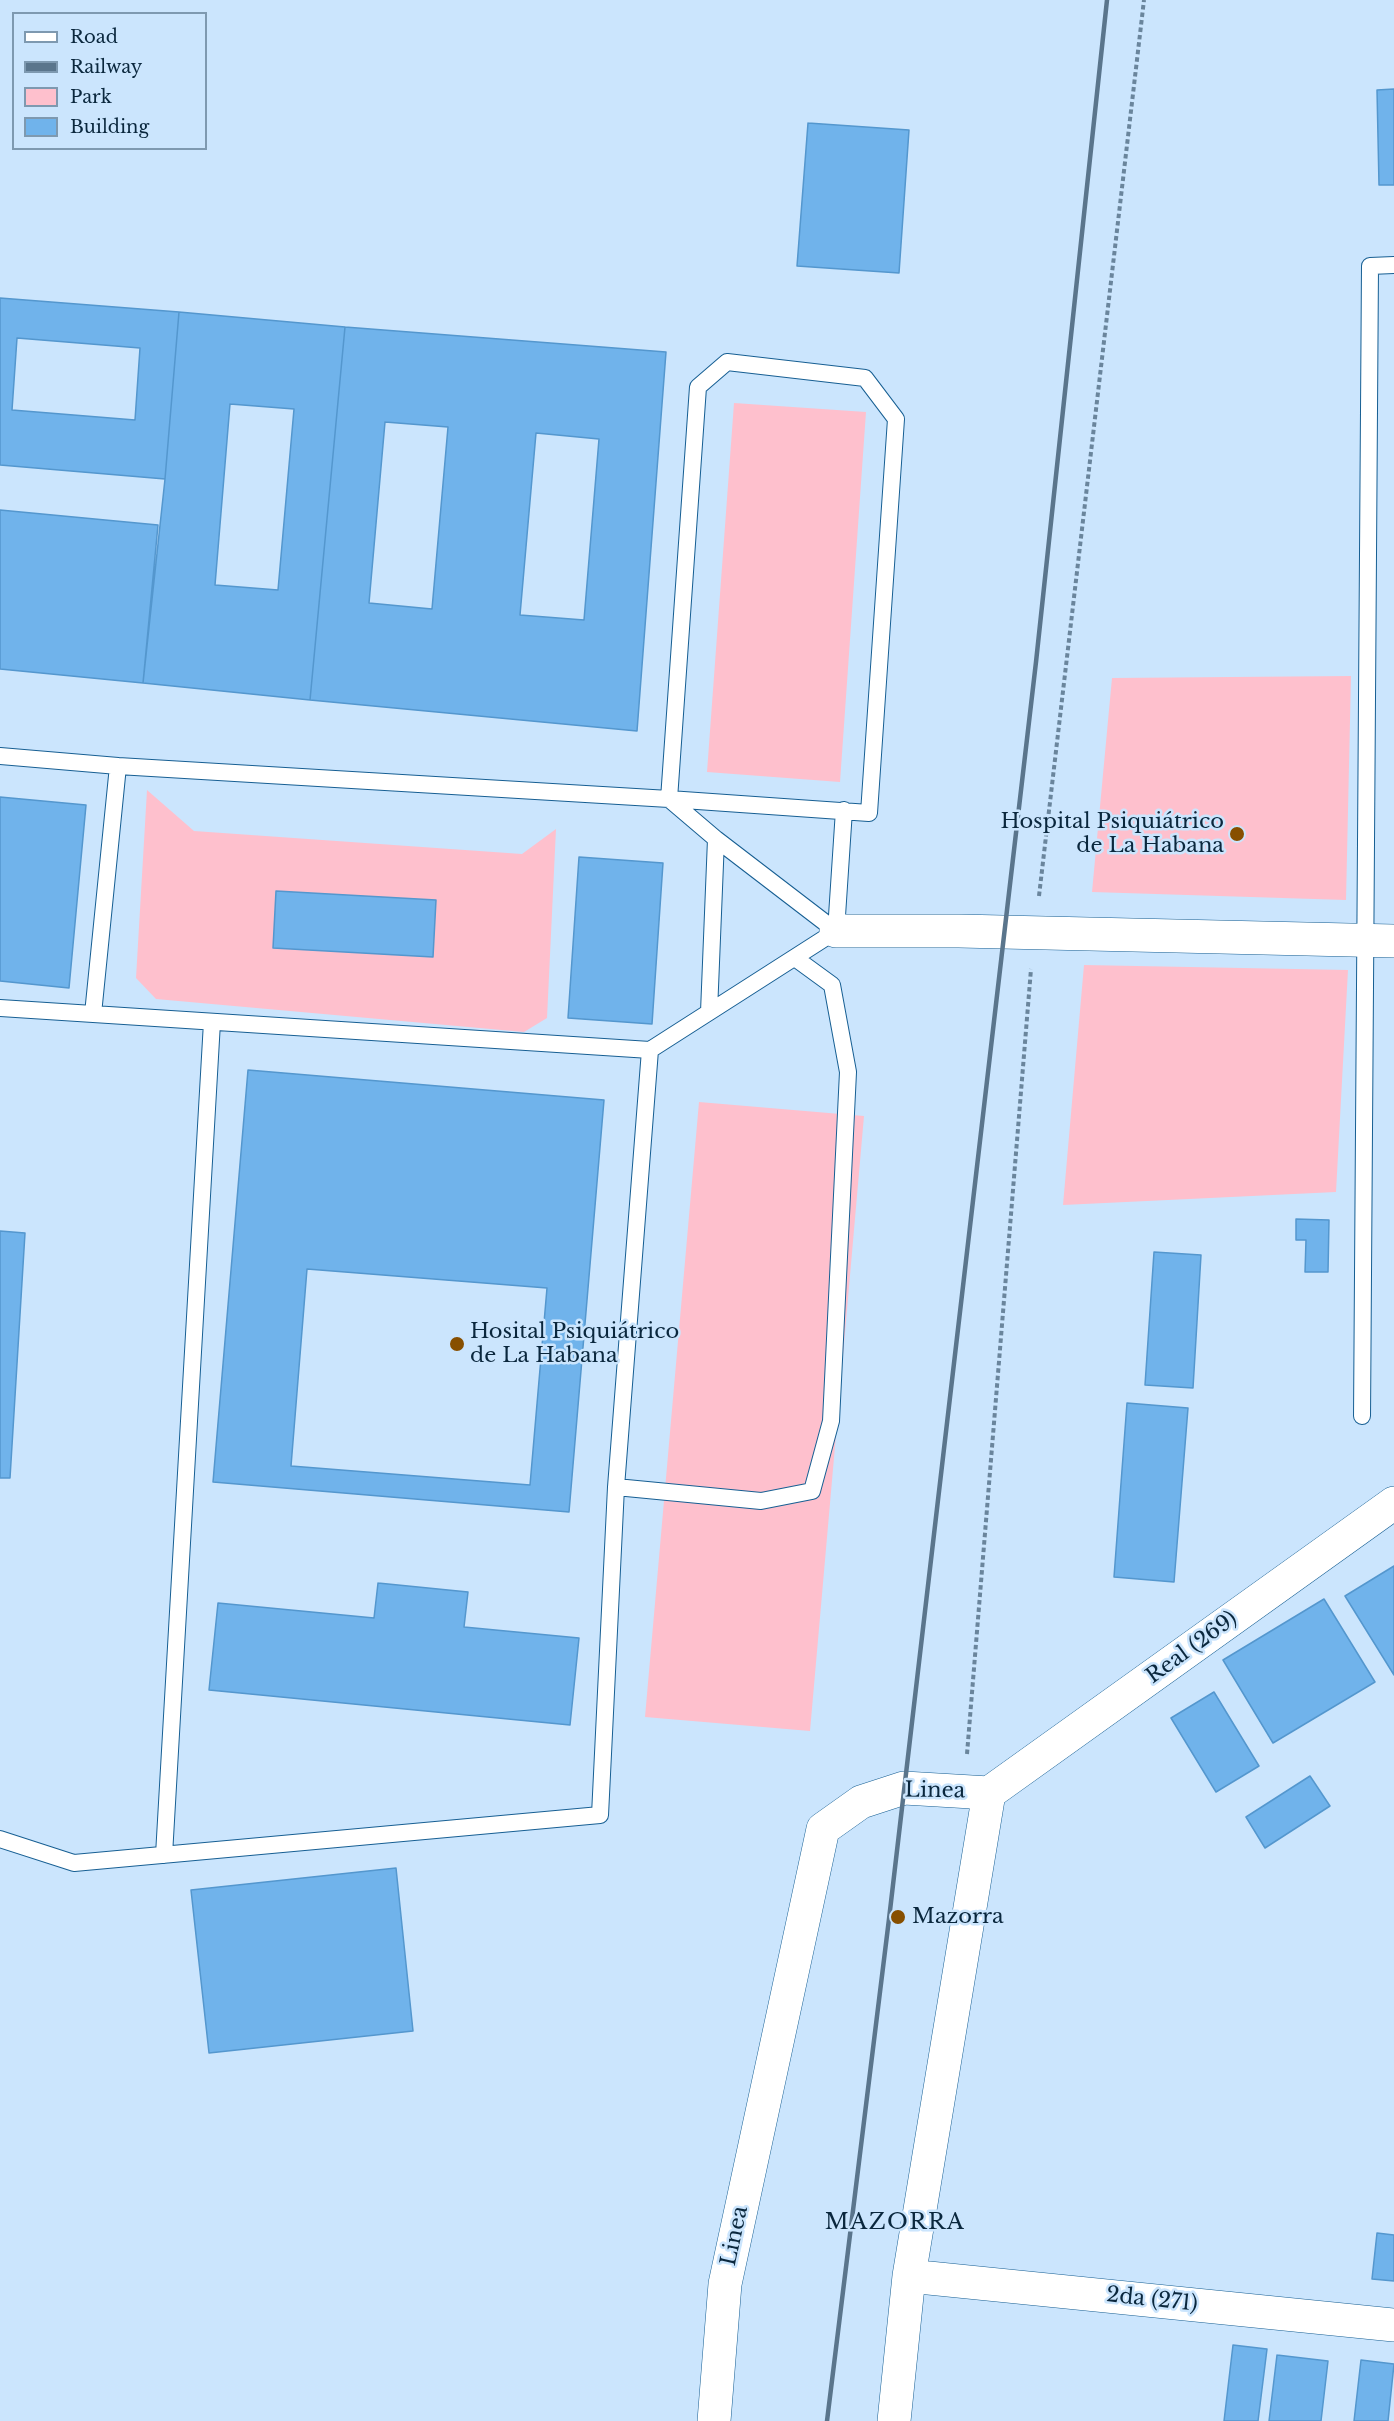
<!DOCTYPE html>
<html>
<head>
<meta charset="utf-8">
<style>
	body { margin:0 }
	#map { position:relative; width:1394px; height:2421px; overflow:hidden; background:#cbe5fd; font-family:"Libre Baskerville",serif }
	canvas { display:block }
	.legend { position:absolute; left:12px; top:12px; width:195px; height:138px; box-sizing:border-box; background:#cbe5fd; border:2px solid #7e99b0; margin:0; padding:8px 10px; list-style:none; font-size:18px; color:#0a273d }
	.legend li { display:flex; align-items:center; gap:12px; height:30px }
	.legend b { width:30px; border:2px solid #7e99b0 }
</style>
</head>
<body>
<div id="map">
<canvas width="1394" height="2421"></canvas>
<ul class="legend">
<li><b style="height:8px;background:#fff"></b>Road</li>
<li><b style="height:8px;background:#5a758c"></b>Railway</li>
<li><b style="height:16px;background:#fec0cd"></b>Park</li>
<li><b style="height:16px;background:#70b3eb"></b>Building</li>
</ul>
</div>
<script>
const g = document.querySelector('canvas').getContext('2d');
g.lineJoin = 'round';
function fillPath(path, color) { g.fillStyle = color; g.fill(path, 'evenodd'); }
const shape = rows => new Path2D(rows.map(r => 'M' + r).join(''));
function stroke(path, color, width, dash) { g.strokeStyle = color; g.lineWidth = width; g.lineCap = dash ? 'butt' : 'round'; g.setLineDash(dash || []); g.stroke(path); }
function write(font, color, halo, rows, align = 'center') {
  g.font = font + ' "Libre Baskerville",serif'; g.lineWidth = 5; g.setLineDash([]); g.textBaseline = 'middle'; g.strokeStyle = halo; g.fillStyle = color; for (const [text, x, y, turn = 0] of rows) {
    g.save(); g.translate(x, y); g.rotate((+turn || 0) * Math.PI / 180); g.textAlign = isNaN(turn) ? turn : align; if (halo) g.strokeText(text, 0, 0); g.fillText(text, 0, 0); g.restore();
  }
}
const green = shape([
	[734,403,866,412,840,782,707,772],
	[1351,676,1346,900,1092,892,1112,678],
	[147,790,194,831,522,854,556,829,547,1018,524,1032,156,999,136,978],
	[1084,965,1348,970,1336,1192,1063,1205],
	[699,1102,864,1116,810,1731,645,1717]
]);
const building = shape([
	[1394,89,1394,185,1379,185,1377,90,1394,89],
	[808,123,909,130,899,273,797,266,808,123],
	[0,298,179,312,165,479,0,465,0,298],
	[17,338,140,348,135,420,12,410,17,338],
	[179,312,345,327,310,700,143,683,165,479,179,312],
	[230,404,294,409,278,590,215,585,230,404],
	[345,327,666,352,637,731,310,700,345,327],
	[385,422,448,427,432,609,369,603,385,422],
	[536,433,599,439,584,620,520,615,536,433],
	[0,510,158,525,143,683,0,669,0,510],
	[0,797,86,805,69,988,0,981,0,797],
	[579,857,663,863,652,1024,568,1018,579,857],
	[276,891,436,900,433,957,273,948,276,891],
	[248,1070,604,1100,569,1512,213,1482,248,1070],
	[307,1269,547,1288,530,1485,291,1466,307,1269],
	[1296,1219,1329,1220,1328,1272,1305,1272,1306,1240,1296,1240,1296,1219],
	[0,1231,25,1233,10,1478,0,1478,0,1231],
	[1154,1252,1201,1255,1193,1388,1145,1385,1154,1252],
	[1127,1403,1188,1408,1174,1582,1114,1577,1127,1403],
	[1394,1566,1394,1675,1345,1596,1394,1566],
	[378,1583,468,1592,464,1627,579,1638,570,1725,209,1690,218,1603,374,1618,378,1583],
	[1324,1599,1375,1682,1273,1743,1223,1660,1324,1599],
	[1214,1692,1259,1766,1216,1792,1171,1718,1214,1692],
	[1310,1776,1330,1806,1265,1848,1246,1817,1310,1776],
	[396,1868,413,2031,209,2053,191,1890,396,1868],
	[1377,2233,1394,2235,1394,2281,1372,2279,1377,2233],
	[1233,2345,1267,2349,1258,2421,1224,2421,1233,2345],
	[1277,2355,1328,2361,1321,2421,1269,2421,1277,2355],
	[1361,2360,1394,2364,1388,2421,1354,2421,1361,2360]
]);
const path = shape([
	[1039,896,1144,0],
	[967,1754,1031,969]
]);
const service = shape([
	[727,362,865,378,896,419,869,813,669,799,698,387,727,362],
	[0,756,118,766,669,799,716,839,836,931,650,1050,0,1008],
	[836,931,844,810],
	[709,1012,716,839],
	[93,1014,118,766],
	[1362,1416,1370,266,1394,265],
	[616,1487,761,1501,812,1491,831,1421,848,1072,832,985,795,958],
	[0,1839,74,1863,600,1815,616,1487,650,1050],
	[164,1855,212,1022]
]);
const minor = shape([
	[836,931,959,931,1394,941],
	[989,1793,1394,1503],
	[909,2276,1394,2325],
	[714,2421,725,2284,823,1829,861,1802,904,1788,989,1793],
	[894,2421,909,2276,989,1793]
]);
const rail = shape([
	[827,2421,889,1919,1036,662,1107,0]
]);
const markers = [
	[1237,834,8,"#874f00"],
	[457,1344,8,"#874f00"],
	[898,1917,8,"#874f00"]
];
const poiNames = [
	["Hospital Psiquiátrico",1224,822,"right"],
	["de La Habana",1224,846,"right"],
	["Hosital Psiquiátrico",470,1332],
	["de La Habana",470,1356],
	["Mazorra",912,1917]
];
const streetNames = [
	["Real (269)",1192,1648,-36],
	["Linea",935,1791,1],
	["Linea",735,2236,-78],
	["2da (271)",1152,2300,6]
];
const neighbourhoodNames = [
	["MAZORRA",895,2223]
];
fillPath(green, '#fec0cd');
fillPath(building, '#70b3eb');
stroke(building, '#5497ce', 1.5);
stroke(service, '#175f93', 18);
stroke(minor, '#175f93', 34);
stroke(path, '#6a859c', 4, [4.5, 3]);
stroke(service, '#fff', 16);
stroke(minor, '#fff', 33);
stroke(rail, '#5a758c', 4.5);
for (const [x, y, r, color] of markers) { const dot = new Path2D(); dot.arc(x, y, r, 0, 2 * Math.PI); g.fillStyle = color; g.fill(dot); stroke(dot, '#cbe5fd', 2); }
write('21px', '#0a273d', '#cbe5fd', poiNames, 'left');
write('21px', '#0a273d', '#cbe5fd', streetNames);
g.letterSpacing = '1.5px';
write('22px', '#0a273d', '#cbe5fd', neighbourhoodNames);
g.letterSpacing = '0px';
</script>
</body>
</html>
